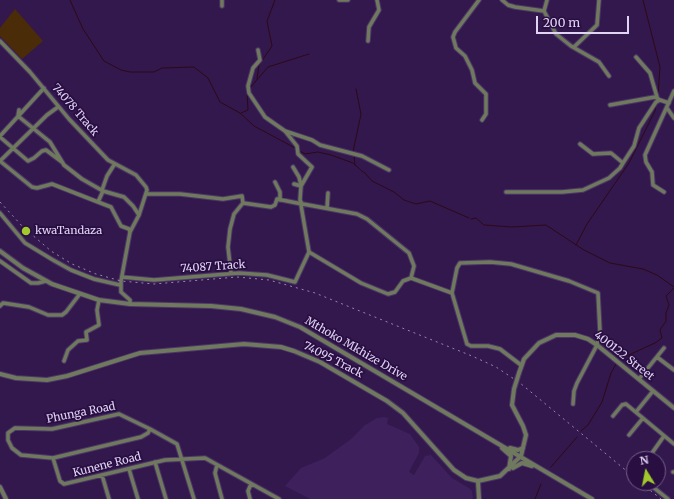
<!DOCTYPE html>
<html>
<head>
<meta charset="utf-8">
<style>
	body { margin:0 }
	#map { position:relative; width:674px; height:499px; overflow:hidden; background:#32184d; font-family:Merriweather,serif }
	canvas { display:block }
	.north { position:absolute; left:626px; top:451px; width:40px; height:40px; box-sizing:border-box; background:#290e42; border:1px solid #725d89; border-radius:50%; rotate:350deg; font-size:11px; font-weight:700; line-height:16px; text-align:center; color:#e0d3f4 }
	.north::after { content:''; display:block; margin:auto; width:14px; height:18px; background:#a1c92b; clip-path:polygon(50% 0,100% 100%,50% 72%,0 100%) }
	.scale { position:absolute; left:536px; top:16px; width:93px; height:18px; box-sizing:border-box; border:2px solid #e0d3f4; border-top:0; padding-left:5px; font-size:12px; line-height:14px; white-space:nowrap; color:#e0d3f4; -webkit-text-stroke:3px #290e42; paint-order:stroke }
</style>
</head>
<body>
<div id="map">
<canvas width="674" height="499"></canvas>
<div class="north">N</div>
<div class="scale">200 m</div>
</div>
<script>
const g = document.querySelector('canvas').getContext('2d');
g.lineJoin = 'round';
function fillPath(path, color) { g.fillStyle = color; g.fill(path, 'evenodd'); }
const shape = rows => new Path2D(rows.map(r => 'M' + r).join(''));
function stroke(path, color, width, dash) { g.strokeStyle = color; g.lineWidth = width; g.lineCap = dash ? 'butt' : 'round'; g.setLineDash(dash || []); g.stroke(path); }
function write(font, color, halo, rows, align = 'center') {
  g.font = font + ' Merriweather,serif'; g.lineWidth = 3.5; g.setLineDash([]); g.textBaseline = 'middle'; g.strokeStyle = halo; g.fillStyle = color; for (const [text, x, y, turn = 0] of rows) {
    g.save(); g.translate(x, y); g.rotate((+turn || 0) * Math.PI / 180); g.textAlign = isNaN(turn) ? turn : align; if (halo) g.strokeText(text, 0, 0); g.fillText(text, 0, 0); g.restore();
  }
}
const built = shape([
	[384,417,388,418,387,424,410,434,419,447,419,453,409,472,414,475,425,456,431,455,452,478,469,488,472,491,473,499,310,499,285,486,301,468,325,458,351,439,365,425,377,418]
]);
const green = shape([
	[15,9,43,41,22,59,0,36,0,28]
]);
const stream = shape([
	[70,0,83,29,104,61,121,70,130,72,154,72,162,68,194,67,208,78,220,102,240,113,254,126,297,149],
	[643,0,660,67,658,95],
	[257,79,259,65,272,46,267,21,275,0],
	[249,89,268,67,309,54],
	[241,113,248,110,247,92],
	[300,151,305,154,318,152,331,155,353,163,363,172],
	[353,152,361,114,356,89],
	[354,156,355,165],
	[364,172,372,181,394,192,404,200,416,204,430,201,469,218],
	[471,219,476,218,484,225,512,227,546,225,584,250,610,263,643,269,657,275,674,287],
	[576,245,587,224,629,163,655,111,656,104],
	[620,359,655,343,662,338,660,330,666,321,666,313,669,305,666,296,674,288],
	[581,431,588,425,602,402,611,373,616,364],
	[551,467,577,437],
	[535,499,541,484]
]);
const minor = shape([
	[339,0,348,0],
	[479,0,455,32,453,37,456,48,465,56,472,70,475,83,486,94,486,114,482,120],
	[502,0,508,5,515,7,544,11,556,34,571,46,599,62,609,76],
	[222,6,222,0],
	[544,11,547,0],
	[0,41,30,72,69,119,108,160,136,175,146,187,147,190,139,215,130,232,121,281,121,292,130,300,130,304],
	[368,41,369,27,379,10,377,0],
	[574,47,597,25,599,0],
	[258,50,260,60,253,68,248,86,249,93,265,117,285,131,312,140,320,145,362,156,389,170],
	[636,57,650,73,657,97],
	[610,105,655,97,660,100],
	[667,108,674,118],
	[19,110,18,116,50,142,64,165,82,179,103,191,124,197,133,206,139,215],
	[285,131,297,146,298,154,312,167,301,186,300,200,302,204],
	[0,136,44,88],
	[0,137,28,161,34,158,42,151,46,150,62,162],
	[580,144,593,154,611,153,623,163,634,146,639,128,656,102,660,100,669,103],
	[0,161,32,187,37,188,52,184,98,202],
	[0,161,47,115,58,107],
	[293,167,299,177,301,185],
	[275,182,280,192,280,200],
	[294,184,301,186],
	[102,190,107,176,114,165],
	[103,191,98,202,111,207,121,226,129,229,130,232],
	[506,192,562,192,583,190,609,178,620,168,623,163],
	[664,192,653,185,652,172,646,162,645,155,674,91],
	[146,194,180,194,223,199,242,196,243,203,271,207,275,205,277,199,302,204],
	[303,204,357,214,367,219,409,253,414,266,411,278,403,281,395,292,388,294,361,283,309,252,301,205,303,204],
	[327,208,328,193],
	[0,213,25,243,53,260,71,270,94,279,120,285],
	[0,261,31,283,38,283,46,281],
	[231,273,228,247,230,229,234,214,243,203],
	[122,277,154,280,239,273,267,275,295,282,309,252],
	[411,278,452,293],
	[0,306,3,303,29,307,48,315,62,315,66,312,79,295],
	[657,357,674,370],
	[64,361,68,350,78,341,87,340,86,332,99,325,97,310,99,300],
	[521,365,500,349,488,346,471,346,467,344,452,293,457,268,460,263,490,262,511,264,569,281,598,293,600,332,597,345,577,383,574,391,573,404],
	[639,379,664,348],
	[636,412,653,391],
	[119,414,150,429,148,433,141,437,53,458,21,455,12,448,8,440,8,433,15,428,52,429,119,414],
	[613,416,622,405,626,404,674,444],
	[150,429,177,444,194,499],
	[629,435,643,418],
	[652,453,664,436],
	[53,458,60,481,64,484,165,460,205,458,279,499],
	[155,462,166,499],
	[217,465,215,473,222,499],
	[129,469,138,499],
	[673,472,674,472],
	[102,475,109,499],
	[648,483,668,499],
	[250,499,248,491,251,484]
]);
const tertiary = shape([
	[0,251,23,268,52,284,99,300,130,304,211,306,241,309,275,317,300,327,592,499],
	[519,373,524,359,539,343,556,335,575,335,588,339,597,345,674,408],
	[0,374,16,378,47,380,67,376,140,353,244,344,281,347,294,351,320,362,387,401,403,413,454,470,466,478,478,481,500,476,521,456,526,435,523,426,512,405,514,389],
	[502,448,511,456,509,469],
	[510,448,518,450,523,448],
	[513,468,522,463,532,466],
	[478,481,479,499],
	[0,487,6,499]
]);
const rail = shape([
	[0,202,23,227,51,251,72,264,96,274,121,281,154,284,237,277,269,280,315,293,472,356,496,367,520,383,634,477],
	[641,483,661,499]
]);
const tertiaryBridge = shape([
	[514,389,519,373]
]);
const markers = [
	[26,231,5,"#a1c92b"]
];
const streetNames = [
	["74078 Track",75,110,49],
	["74087 Track",213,267,-4],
	["Mthoko Mkhize Drive",356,349,30],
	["400122 Street",624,356,38],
	["74095 Track",333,360,27],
	["Phunga Road",81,413,-11],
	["Kunene Road",107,465,-14]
];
const poiNames = [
	["kwaTandaza",35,231]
];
fillPath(built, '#3d205c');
fillPath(green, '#4b2c09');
stroke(stream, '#2f0916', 1);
stroke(minor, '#4e3668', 5.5);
stroke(tertiary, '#4e3668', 6);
stroke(minor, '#6f795e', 3.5);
stroke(tertiary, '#6f795e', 4);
stroke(rail, '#9987b0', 1, [2, 4]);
stroke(tertiaryBridge, '#4e3668', 6, []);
stroke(tertiaryBridge, '#6f795e', 4);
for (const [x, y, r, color] of markers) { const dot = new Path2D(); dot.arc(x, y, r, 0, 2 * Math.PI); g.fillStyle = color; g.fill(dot); stroke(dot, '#290e42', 1.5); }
write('11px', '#e0d3f4', '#290e42', streetNames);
write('11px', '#e0d3f4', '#290e42', poiNames, 'left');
</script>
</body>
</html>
